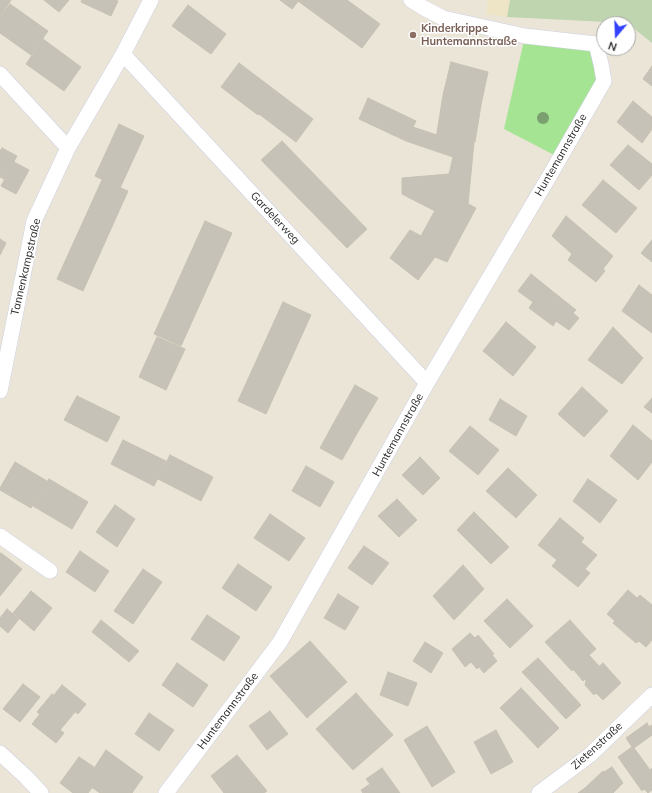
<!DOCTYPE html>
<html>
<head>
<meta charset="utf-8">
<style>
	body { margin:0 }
	#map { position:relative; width:652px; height:793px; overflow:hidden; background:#ebe5d8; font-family:Mulish,sans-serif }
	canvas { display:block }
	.north { position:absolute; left:596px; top:16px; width:40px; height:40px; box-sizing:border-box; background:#fff; border:1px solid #a9a9a9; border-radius:50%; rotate:199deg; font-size:11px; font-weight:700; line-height:16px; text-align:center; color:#282828 }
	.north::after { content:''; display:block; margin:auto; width:14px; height:18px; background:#3242ff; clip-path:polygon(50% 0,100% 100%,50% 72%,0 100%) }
</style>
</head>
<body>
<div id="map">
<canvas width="652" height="793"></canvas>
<div class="north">N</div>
</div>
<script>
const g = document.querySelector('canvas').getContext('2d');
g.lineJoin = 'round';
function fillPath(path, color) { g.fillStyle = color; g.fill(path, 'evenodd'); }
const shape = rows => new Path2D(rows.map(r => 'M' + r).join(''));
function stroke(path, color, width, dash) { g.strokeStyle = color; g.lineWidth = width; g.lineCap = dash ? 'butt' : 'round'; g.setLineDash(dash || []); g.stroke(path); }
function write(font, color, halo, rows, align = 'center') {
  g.font = font + ' Mulish,sans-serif'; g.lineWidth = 3; g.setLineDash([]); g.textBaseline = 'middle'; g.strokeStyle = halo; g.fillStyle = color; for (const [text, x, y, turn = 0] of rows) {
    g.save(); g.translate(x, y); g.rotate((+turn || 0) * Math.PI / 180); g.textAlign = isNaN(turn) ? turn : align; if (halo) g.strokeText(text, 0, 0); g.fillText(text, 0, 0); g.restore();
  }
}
const education = shape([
	[488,0,510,0,507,17,486,14]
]);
const green = shape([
	[525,36,596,44,604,81,560,158,504,129]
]);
const cemetery = shape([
	[510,0,652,0,652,43,627,23,507,17]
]);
const building = shape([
	[0,0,11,0,0,16,0,0],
	[44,0,69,0,59,12,44,0],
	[82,0,116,0,118,1,111,16,81,2,82,0],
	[280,0,299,0,292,9,280,0],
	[299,0,347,0,380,24,362,48,298,1,299,0],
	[10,4,48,31,31,55,0,33,0,17,10,4],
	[188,5,226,34,211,54,172,26,188,5],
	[43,39,81,67,64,91,26,64,43,39],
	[451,62,488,72,481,105,475,142,454,143,436,139,443,95,451,62],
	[239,63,276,91,258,115,221,87,239,63],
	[652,66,652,86,643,79,652,66],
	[276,91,313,119,296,142,259,114,276,91],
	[368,98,416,121,413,127,437,135,436,139,454,143,474,142,468,204,445,192,435,211,402,194,402,178,449,174,453,157,406,141,359,119,368,98],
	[633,101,652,117,652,129,642,143,617,122,633,101],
	[119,124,144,136,120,188,95,176,119,124],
	[282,141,367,229,347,248,261,160,282,141],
	[628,145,652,164,652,175,639,190,610,165,628,145],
	[2,148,17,156,4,179,0,177,0,151,2,148],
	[14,162,29,170,16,194,1,186,14,162],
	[102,180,128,191,83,291,57,279,102,180],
	[603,180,637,208,616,233,582,205,603,180],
	[445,192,476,208,447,262,435,257,418,280,390,258,410,230,421,236,445,192],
	[566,216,613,256,603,269,605,271,596,282,568,260,572,254,552,236,566,216],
	[205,221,232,233,181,346,154,334,205,221],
	[0,239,6,243,0,255,0,239],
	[652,240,652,262,641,253,652,240],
	[531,274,576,310,573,313,579,318,569,330,556,321,553,326,529,308,533,302,518,291,531,274],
	[639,285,652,295,652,333,622,311,639,285],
	[283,302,311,315,266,414,238,401,283,302],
	[506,322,536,347,513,376,483,351,506,322],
	[613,327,643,358,622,384,588,360,613,327],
	[157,337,185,349,166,390,139,377,157,337],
	[355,385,378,398,359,430,337,417,355,385],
	[582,387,608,411,584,437,558,414,582,387],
	[77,396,120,417,107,442,64,420,77,396],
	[652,398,652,413,644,407,652,398],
	[500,399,527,416,516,436,489,420,500,399],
	[337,417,359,430,342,460,320,448,337,417],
	[633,425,652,441,652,462,638,480,610,456,633,425],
	[470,426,499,450,478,475,449,451,470,426],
	[123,440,166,461,154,486,111,464,123,440],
	[170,455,213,477,201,501,158,479,170,455],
	[420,457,440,478,423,495,402,475,420,457],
	[15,462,47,481,31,508,0,490,0,488,15,462],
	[306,466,334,482,320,507,292,491,306,466],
	[508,468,537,495,516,518,486,491,508,468],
	[49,479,88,502,72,529,33,506,49,479],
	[588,479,617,500,600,523,573,501,588,479],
	[397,499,417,520,399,537,378,516,397,499],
	[115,505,135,519,117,547,96,532,115,505],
	[474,512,509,547,491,564,457,530,474,512],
	[270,514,305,538,289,561,254,538,270,514],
	[560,518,584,538,581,542,597,555,585,569,590,573,578,587,552,566,557,560,538,545,560,518],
	[364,546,389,563,372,585,348,568,364,546],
	[80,551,109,571,95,592,66,572,80,551],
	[1,553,22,569,0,596,0,554,1,553],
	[238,564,272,587,256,611,222,588,238,564],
	[463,565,484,589,454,620,433,596,463,565],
	[143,569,162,582,133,624,114,611,143,569],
	[628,590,637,598,640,595,652,605,652,640,646,647,639,641,636,643,613,623,615,621,607,614,628,590],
	[31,591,52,608,34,631,13,613,31,591],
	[338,594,359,607,345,630,324,618,338,594],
	[507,599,533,626,510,648,484,621,507,599],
	[7,609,19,619,8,633,0,626,0,618,7,609],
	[207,615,240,637,224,661,191,639,207,615],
	[101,620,139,651,129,662,92,632,101,620],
	[570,620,596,649,589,655,599,666,583,681,573,669,572,671,545,642,570,620],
	[470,633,475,638,478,635,494,654,492,655,497,661,484,673,479,667,477,669,471,662,465,667,452,649,470,633],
	[310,641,347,682,307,718,270,676,310,641],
	[425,642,443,653,431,673,413,661,425,642],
	[538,658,581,705,566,719,522,672,538,658],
	[177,663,208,685,193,707,162,685,177,663],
	[603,663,621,683,603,700,596,693,594,695,585,685,586,681,585,679,603,663],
	[388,672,417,683,408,706,380,695,388,672],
	[23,684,40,697,20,722,3,709,23,684],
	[62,685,86,704,78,714,54,695,62,685],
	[521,688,559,728,538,748,500,708,521,688],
	[356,693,393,735,353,770,316,729,356,693],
	[52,694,75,712,60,730,37,712,52,694],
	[270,711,288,734,267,750,249,726,270,711],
	[149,713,174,730,159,751,135,734,149,713],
	[40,714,64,733,56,743,32,724,40,714],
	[647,723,649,727,652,725,652,735,634,748,650,770,652,768,652,790,648,793,644,789,642,791,618,757,632,747,626,738,647,723],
	[427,726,455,772,432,787,404,740,427,726],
	[496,730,513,762,491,774,474,742,496,730],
	[106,750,143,777,132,793,100,793,90,786,99,774,93,770,106,750],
	[237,755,267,791,264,793,224,793,211,776,237,755],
	[79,757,94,767,93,770,99,774,90,786,92,788,88,793,73,793,60,783,79,757],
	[612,767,623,783,613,793,578,793,585,788,603,771,604,772,612,767],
	[382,768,400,793,363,793,361,790,370,784,366,779,382,768]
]);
const minor = shape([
	[123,54,427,383],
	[0,74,68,148],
	[0,391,34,221,68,148,123,54,151,0],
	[0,536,50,571],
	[0,753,26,777,41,793],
	[166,793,280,642,427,383,553,170,604,81,601,64,596,44,525,36,443,18,424,8,411,0],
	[539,793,590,755,652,695]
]);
const trees = [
	[543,118]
];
const markers = [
	[413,35,4,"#8d6e63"]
];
const educationNames = [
	["Kinderkrippe",421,29],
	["Huntemannstraße",421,42]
];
const streetNames = [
	["Huntemannstraße",561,155,-60],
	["Gardelerweg",275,218,47],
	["Tannenkampstraße",26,267,-77],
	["Huntemannstraße",398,435,-61],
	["Huntemannstraße",228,711,-53],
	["Zietenstraße",597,746,-42]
];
fillPath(education, '#eee5c7');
fillPath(green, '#a5e493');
fillPath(cemetery, '#bed5af');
fillPath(building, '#c6c2b8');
stroke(building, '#c6c1b2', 1);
stroke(minor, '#cecfe2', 16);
stroke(minor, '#fff', 15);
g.fillStyle = '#7b9f6e';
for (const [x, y] of trees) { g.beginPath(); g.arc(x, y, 6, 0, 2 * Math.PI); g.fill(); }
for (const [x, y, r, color] of markers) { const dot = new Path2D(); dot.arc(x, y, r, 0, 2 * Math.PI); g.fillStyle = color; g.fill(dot); stroke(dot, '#fff', 1.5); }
write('bold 11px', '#785e54', '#fff', educationNames, 'left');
write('11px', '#282828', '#fff', streetNames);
</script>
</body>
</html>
